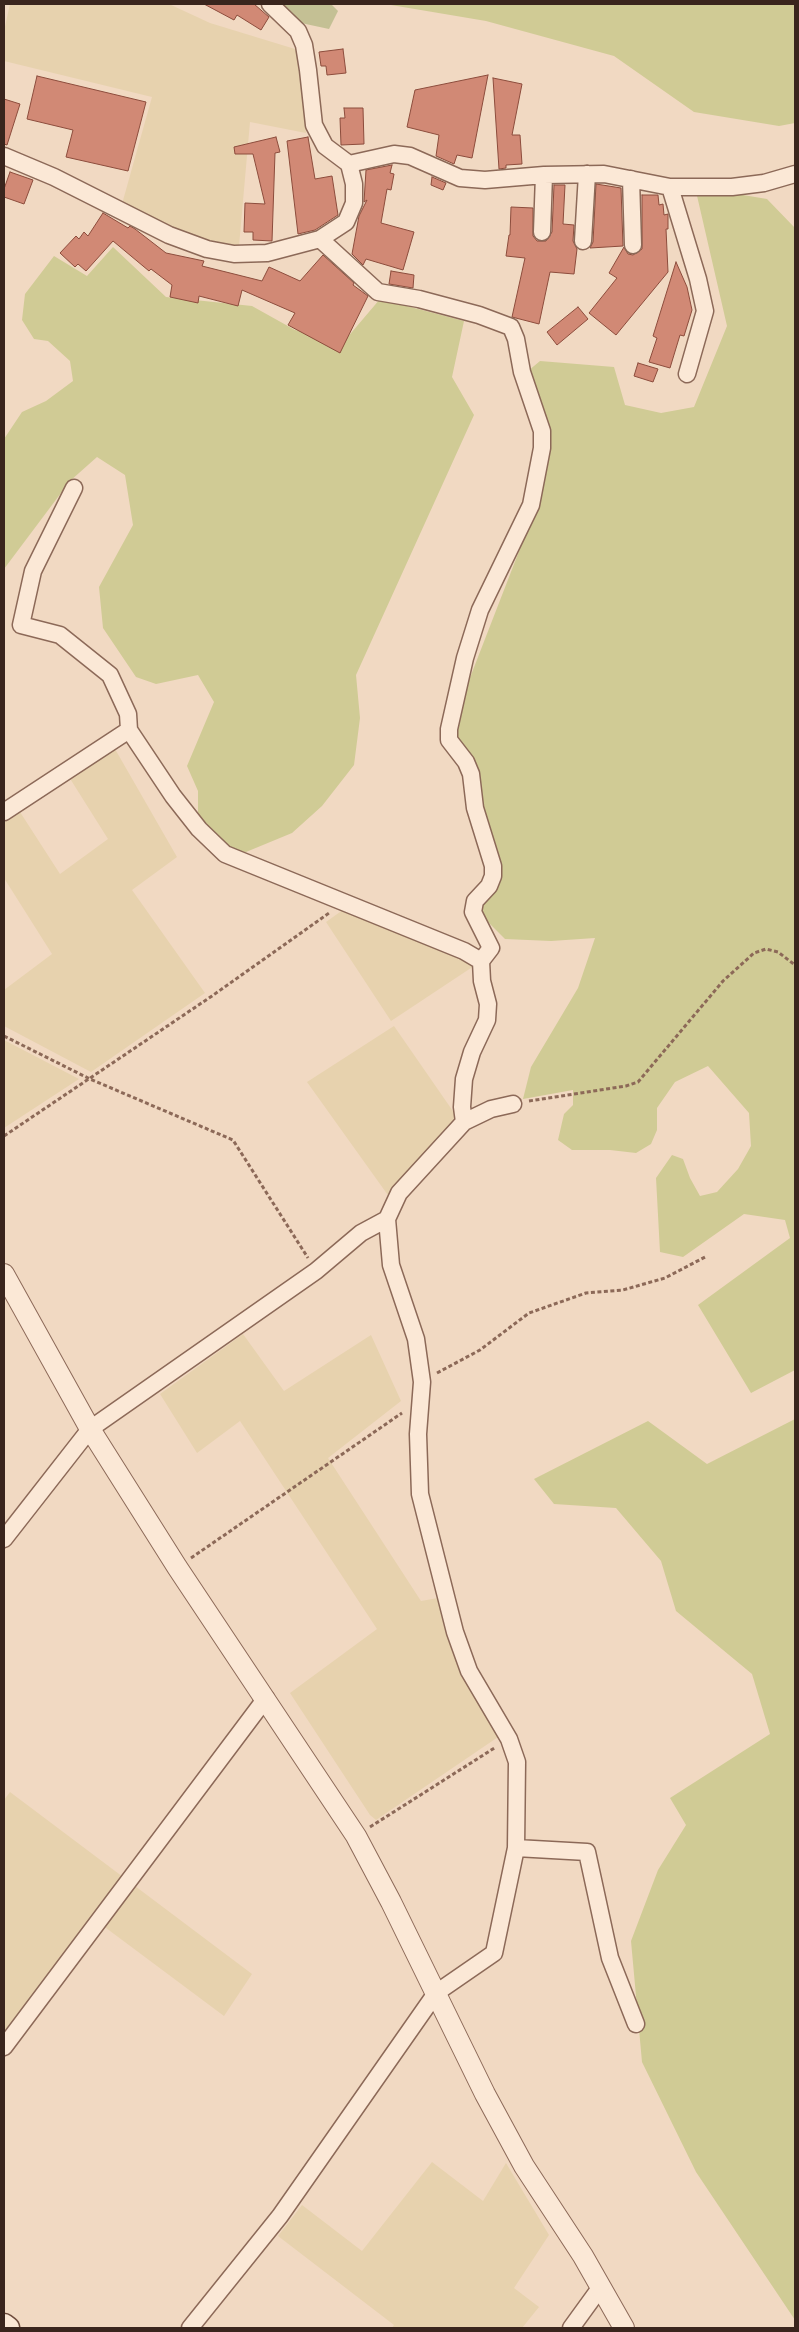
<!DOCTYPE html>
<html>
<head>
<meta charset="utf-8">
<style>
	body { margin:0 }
	#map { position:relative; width:799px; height:2332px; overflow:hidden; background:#f1d9c2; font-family:"Crimson Pro",serif }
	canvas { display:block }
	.frame { position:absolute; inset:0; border:5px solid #3a251d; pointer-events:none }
</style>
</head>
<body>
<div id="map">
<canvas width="799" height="2332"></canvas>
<div class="frame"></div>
</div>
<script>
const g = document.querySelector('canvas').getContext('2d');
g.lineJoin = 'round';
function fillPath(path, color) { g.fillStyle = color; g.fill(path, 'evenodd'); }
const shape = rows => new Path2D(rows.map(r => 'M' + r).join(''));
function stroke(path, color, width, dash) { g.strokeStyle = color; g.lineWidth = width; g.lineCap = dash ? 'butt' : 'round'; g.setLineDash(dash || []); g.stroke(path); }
const farmland = shape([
	[10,4,169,4,210,23,295,49,302,66,306,133,250,122,239,246,221,246,183,234,122,204,152,97,4,61,4,31],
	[115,749,177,857,132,890,205,993,91,1072,4,1026,4,990,52,954,4,878,4,822,20,812,60,874,108,839,69,777],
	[347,907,477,964,391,1021,326,922],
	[394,1026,457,1117,397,1182,390,1198,307,1082],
	[4,1040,79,1079,4,1128],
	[243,1334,284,1391,371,1335,401,1401,328,1458,421,1601,438,1598,463,1666,504,1733,376,1820,370,1815,290,1693,377,1629,240,1421,197,1453,160,1394],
	[10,1792,252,1974,224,2016,98,1922,4,2044,4,1800],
	[432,2162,483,2201,506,2163,549,2235,514,2288,539,2307,522,2328,392,2328,394,2325,278,2236,302,2205,362,2251]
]);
const green = shape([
	[385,4,795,4,795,123,779,126,694,112,614,56,486,21],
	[695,187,767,199,795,228,795,1370,751,1393,698,1305,790,1238,785,1220,744,1214,683,1257,660,1252,656,1178,672,1155,683,1159,690,1178,700,1196,717,1192,738,1169,751,1146,749,1113,708,1066,675,1082,657,1108,657,1130,651,1144,636,1153,610,1150,572,1150,558,1140,564,1114,573,1105,573,1090,523,1099,531,1067,578,988,595,938,551,941,505,939,486,920,481,906,496,888,455,729,466,688,535,510,547,470,550,428,528,371,540,361,614,367,625,405,661,413,694,407,727,326],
	[113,247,166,297,252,306,295,330,346,339,380,299,464,321,452,377,474,415,356,675,360,718,354,765,322,806,292,833,246,852,227,851,207,830,198,813,198,791,187,766,214,702,198,675,156,684,136,677,103,628,99,587,133,525,125,475,97,457,70,481,4,569,4,439,22,412,46,401,73,381,70,361,48,341,34,339,22,320,25,294,54,256,87,276],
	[795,1419,795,2320,696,2172,642,2062,631,1941,658,1870,686,1825,670,1798,770,1734,752,1674,676,1611,661,1561,616,1508,554,1504,534,1479,648,1421,707,1464]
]);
const cemetery = shape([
	[280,4,331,4,338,11,329,29,301,23]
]);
const building = shape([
	[204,4,254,4,269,17,261,30,237,15,234,20,204,4],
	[343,49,346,73,327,75,326,66,321,66,319,52,343,49],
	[488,75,472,158,457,155,454,164,436,156,439,135,407,127,415,90,488,75],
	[37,76,146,102,128,171,66,157,73,130,27,119,37,76],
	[493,78,522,84,512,135,520,135,522,164,506,165,506,168,499,169,493,78],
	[4,99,20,104,7,145,4,144,4,99],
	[344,108,363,108,364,144,341,145,340,118,345,118,344,108],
	[276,137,280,152,275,153,272,241,253,240,253,232,244,232,245,203,265,204,253,154,235,154,234,147,276,137],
	[308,137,315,179,332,176,338,215,315,230,298,234,287,141,308,137],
	[392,165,390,173,394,174,391,190,387,189,381,223,414,232,403,270,366,259,363,265,352,254,359,216,367,200,364,202,366,170,392,165],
	[10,172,33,180,24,204,4,197,4,189,10,172],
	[432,177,446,183,443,190,431,185,432,177],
	[596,184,621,188,623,246,590,248,593,242,596,184],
	[554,185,565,185,563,224,574,225,573,241,577,249,574,274,550,272,539,324,512,317,525,258,506,256,509,235,510,235,511,207,533,208,533,236,537,241,546,241,552,232,554,185],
	[642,195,658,195,659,205,663,204,664,215,668,214,668,229,666,229,668,272,616,335,589,313,617,278,609,273,624,247,628,254,633,255,642,249,642,195],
	[103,213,128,228,130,226,135,229,166,253,204,261,202,266,262,281,269,267,300,281,323,255,354,283,353,285,368,296,340,353,288,325,295,313,242,290,238,306,199,296,198,303,170,297,172,285,151,269,149,271,113,241,86,271,78,264,75,267,60,253,76,236,79,239,84,232,88,236,103,213],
	[676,262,687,287,692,310,684,336,680,335,670,368,649,362,657,338,653,336,676,262],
	[391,271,414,275,413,288,389,284,391,271],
	[578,307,588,319,557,345,547,332,578,307],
	[638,363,658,369,653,382,634,376,638,363]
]);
const path = shape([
	[4,1036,90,1079,233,1140,308,1258],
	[529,1101,626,1086,638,1082,723,981,754,953,766,949,778,952,795,965],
	[4,1136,212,996,329,913],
	[437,1373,480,1350,529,1313,586,1293,623,1290,665,1278,707,1256],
	[191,1558,402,1413],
	[370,1827,496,1747]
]);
const minor = shape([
	[4,156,54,177,169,235,207,249,234,254,267,253,320,239,346,222,354,203,354,184,349,164,325,146,314,125,308,70,304,45,298,31,270,4],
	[349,164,394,154,410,156,460,178,485,180,544,175,604,174,670,187,732,187,764,183,795,174],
	[631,179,633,245],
	[670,187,698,279,705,311,687,374],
	[542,232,544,175],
	[320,239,378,292,419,299,479,315,511,327,516,339,522,372,542,431,542,448,531,505,480,610,465,658,449,729,449,740,466,762,471,774,475,808,493,866,493,876,489,886,475,901,473,912,491,948,481,961],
	[583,241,587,174],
	[74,488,33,571,21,625,60,635,110,675,128,714,129,730],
	[4,812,129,730,173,796,199,829,225,854,464,951,481,961,482,981,488,1004,487,1020,472,1052,464,1079,462,1107,464,1122],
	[4,1539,90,1429,316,1271,361,1233,387,1219],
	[516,1848,587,1852,610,1958,636,2024],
	[4,2047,266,1698],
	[190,2328,280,2216,436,1993,494,1953,516,1848,517,1762,509,1739,469,1671,455,1632,420,1494,418,1434,422,1382,416,1339,391,1265,387,1219,399,1193,464,1122,491,1109,513,1104],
	[571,2328,600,2288]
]);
const tertiary = shape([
	[4,1274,90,1429,177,1567,356,1836,391,1902,485,2094,524,2166,583,2256,624,2328]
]);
const secondary = shape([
	[4,2325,8,2328]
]);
fillPath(farmland, '#e7d2ae');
fillPath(green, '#d0cb95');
fillPath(cemetery, '#c4c094');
fillPath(building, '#d18975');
stroke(building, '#8c4c3c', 1);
stroke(minor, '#8c6958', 19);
stroke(tertiary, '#8c6958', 22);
stroke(secondary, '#6d4a3b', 25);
stroke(path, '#8c6958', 3, [4, 2.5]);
stroke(minor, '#fbe8d6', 16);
stroke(tertiary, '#fbe8d6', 20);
stroke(secondary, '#fbe8d6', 22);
</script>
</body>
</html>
